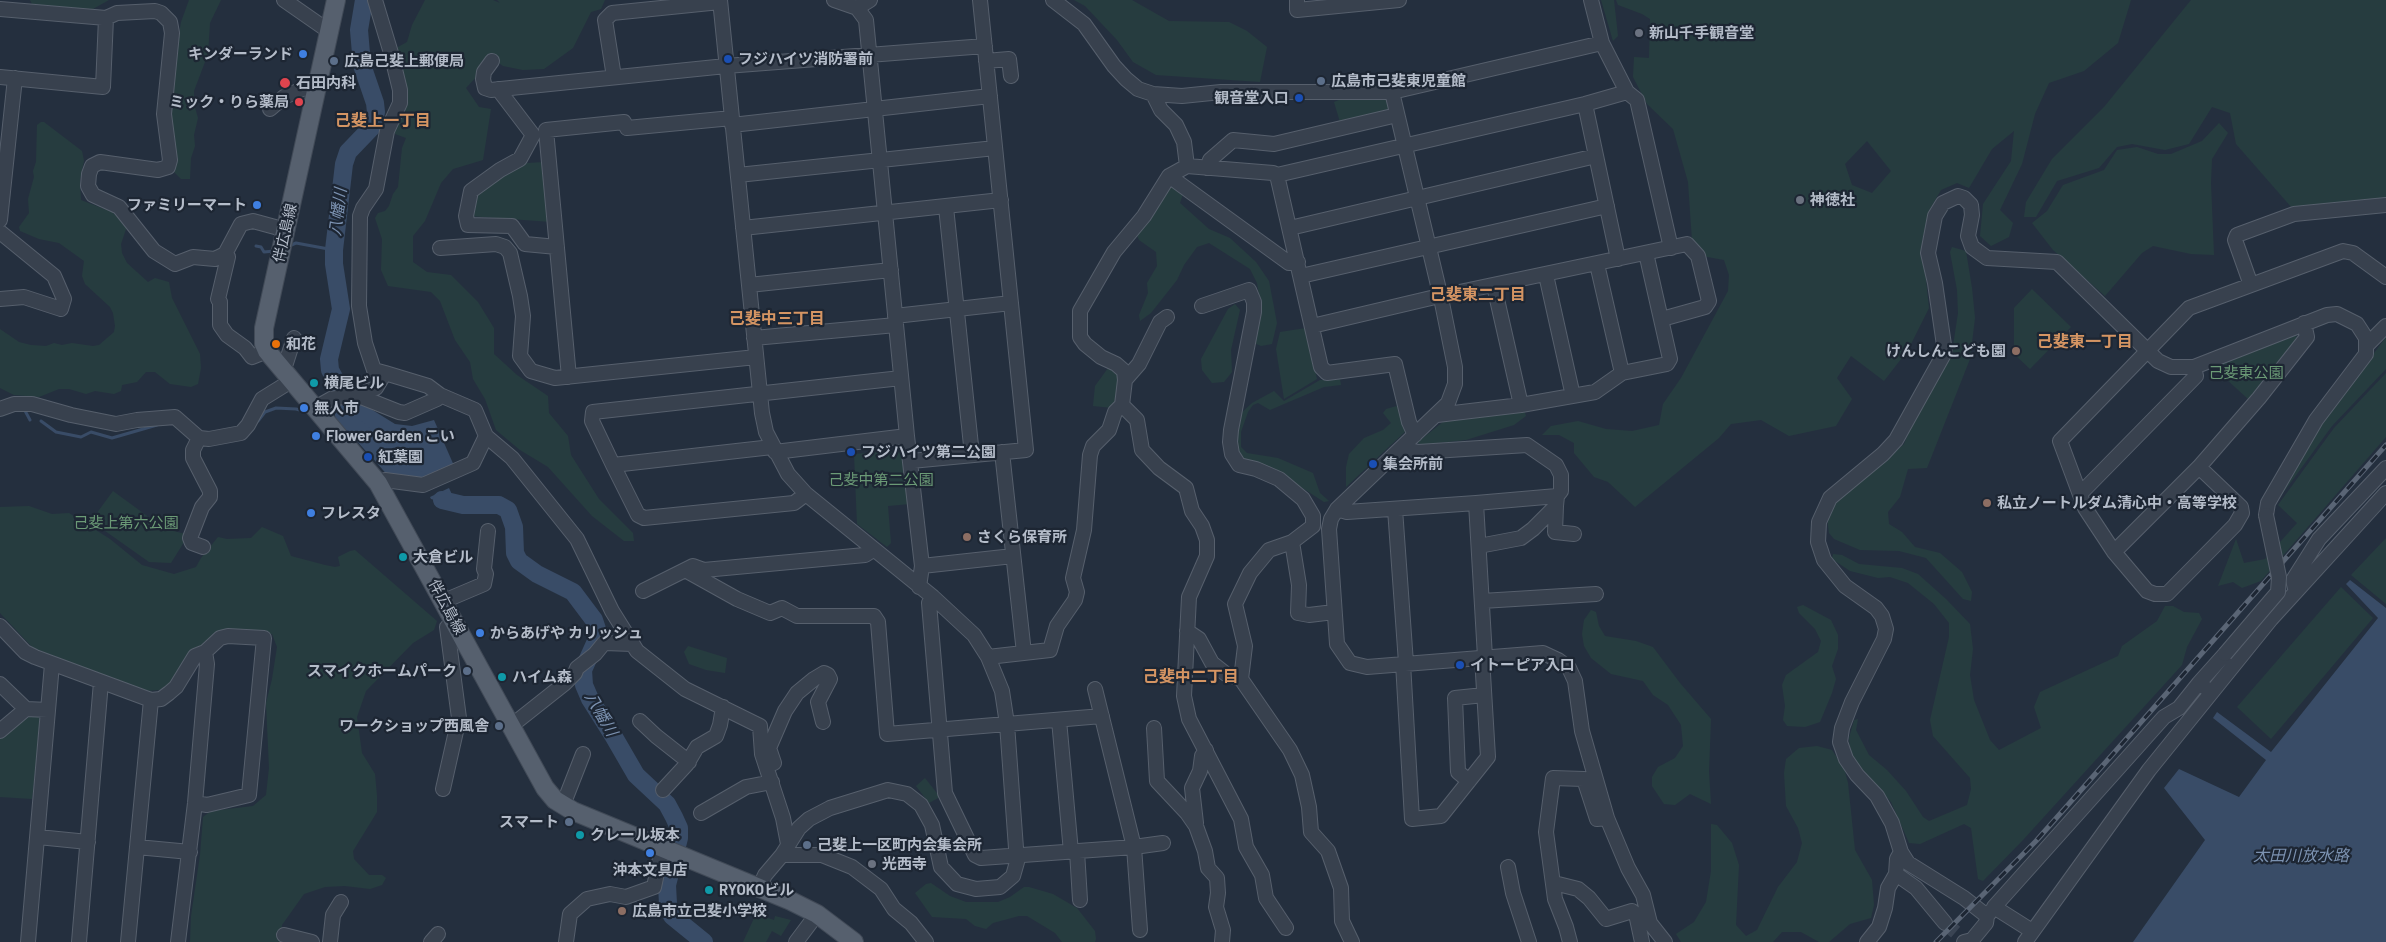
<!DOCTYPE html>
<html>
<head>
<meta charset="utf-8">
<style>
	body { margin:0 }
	canvas { display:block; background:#242f3e }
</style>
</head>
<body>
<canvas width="2386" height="942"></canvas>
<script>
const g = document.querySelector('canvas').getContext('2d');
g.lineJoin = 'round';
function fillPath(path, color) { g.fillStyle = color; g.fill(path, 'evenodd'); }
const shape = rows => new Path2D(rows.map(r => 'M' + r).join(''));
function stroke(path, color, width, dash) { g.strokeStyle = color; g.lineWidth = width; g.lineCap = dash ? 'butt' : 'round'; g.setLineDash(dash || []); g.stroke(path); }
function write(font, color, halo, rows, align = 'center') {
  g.font = font + ' Barlow,"Noto Sans JP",sans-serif'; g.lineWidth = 4.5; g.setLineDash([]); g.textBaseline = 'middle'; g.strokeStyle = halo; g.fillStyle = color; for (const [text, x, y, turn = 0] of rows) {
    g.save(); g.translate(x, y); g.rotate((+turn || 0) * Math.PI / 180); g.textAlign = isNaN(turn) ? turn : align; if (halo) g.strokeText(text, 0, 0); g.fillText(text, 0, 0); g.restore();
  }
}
const green = shape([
	[30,0,109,0,93,9,33,6],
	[189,0,221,0,210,23,208,54,194,91,194,104,198,118,194,135,195,146,191,158,190,179,181,179,173,171,178,159,174,150,170,123,177,45,181,22],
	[425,0,493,0,500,3,497,0,605,0,601,9,591,12,573,48,544,69,523,70,503,66,493,59,466,88,479,107,491,109,483,160,453,169,441,183,425,221,413,236,413,262,427,272,451,275,478,302,494,328,494,354,517,375,548,396,549,413,568,436,571,455,599,499,633,533,634,541,624,541,592,516,548,467,520,450,496,430,485,399,473,379,470,362,455,340,440,301,431,292,388,286,381,270,382,239,375,218,378,213,385,211,389,206,393,194,398,187,402,148,406,138,395,134,395,123,407,101,395,59,398,47,407,42,412,25],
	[1074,0,1132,0,1169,21,1229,22,1247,31,1267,47,1260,82,1156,75,1133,62,1117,40,1085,6],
	[1601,0,1614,0,1618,36,1613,41],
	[1616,0,2131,0,2118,43,2084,71,2049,83,2035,114,2022,164,2000,210,2013,223,2009,237,1991,246,1980,236,1983,204,2011,161,2014,131,1992,149,1969,188,1957,183,1941,190,1930,209,1922,242,1929,308,1908,350,1884,381,1851,356,1837,378,1852,399,1836,426,1789,436,1761,420,1731,424,1719,438,1635,507,1608,482,1594,477,1574,453,1574,443,1559,435,1542,435,1551,426,1578,421,1606,429,1632,431,1659,425,1663,404,1681,378,1728,291,1729,275,1724,260,1702,256,1692,241,1688,182,1673,129,1647,104,1633,77,1634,57,1649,58,1650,19,1642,14,1618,5],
	[1867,141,1891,171,1872,193,1852,185,1845,164],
	[2191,0,2386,0,2386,201,2292,208,2236,144,2230,113,2212,107,2189,144,2165,150,2132,144,2117,147,2099,168,2057,181,2036,217,2024,217,2026,202,2052,159,2104,107],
	[1346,97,1382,98,1387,100,1390,109,1388,111,1340,122,1334,102],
	[41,122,44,122,82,151,84,161,80,180,81,200,112,212,127,226,121,244,122,253,127,263,148,282,155,278,169,282,172,298,200,354,201,368,198,384,191,387,170,384,155,372,146,372,137,382,122,385,121,391,114,394,95,391,86,394,69,389,59,389,39,397,14,395,0,388,0,329,19,342,31,345,46,346,54,343,62,345,72,343,93,346,99,345,114,332,115,326,113,313,110,307,85,284,82,276,84,261,59,243,39,239,20,231,19,227,29,213,28,199,34,177,33,171,36,162,37,125],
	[2219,123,2228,133,2212,159,2211,183,2214,255,2191,254,2153,246,2142,253,2105,296,2053,250,2032,223,2047,211,2063,185,2104,170,2117,150,2137,147,2158,154,2171,154,2202,141],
	[544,162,551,222,469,216,473,198,501,176,527,163],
	[1173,186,1183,194,1180,203,1209,229,1230,238,1256,262,1269,281,1277,323,1272,344,1261,346,1254,343,1260,302,1257,283,1250,269,1209,243,1197,247,1184,265,1177,280,1151,313,1140,321,1139,315,1148,293,1147,283,1157,266,1156,252,1139,240,1136,233,1166,190],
	[1952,247,1966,251,1972,288,1975,318,1970,359,1927,468,1908,469,1900,497,1888,512,1889,524,1902,532,1915,547,1940,553,1962,572,1972,592,1971,601,1963,599,1926,558,1899,551,1860,550,1834,539,1829,533,1827,518,1835,503,1904,444,1913,421,1953,346,1958,313,1957,290,1950,252],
	[2032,289,2071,327,2030,369,2014,354,2014,308],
	[1235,304,1240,310,1231,350,1232,372,1224,382,1212,383,1202,370,1201,359,1228,309],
	[1306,328,1317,379,1284,399,1276,349,1280,332],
	[2293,334,2297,337,2297,342,2248,399,2214,368,2221,363],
	[2386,337,2386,369,2332,426,2278,500,2323,422],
	[1111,364,1122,372,1121,395,1113,408,1093,406,1095,386],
	[2386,373,2386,437,2261,581,2242,588,2233,582,2218,586,2236,539,2244,563,2265,559,2297,523,2278,505,2334,428],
	[1340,379,1341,385,1324,387,1270,410,1258,403,1253,405,1248,412,1241,432,1241,447,1247,453,1278,458,1313,473,1320,493,1329,501,1324,502,1287,478,1239,459,1234,431,1239,415,1252,403,1274,391,1284,401,1320,380],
	[1400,405,1407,430,1346,487,1346,467,1349,454,1364,438,1383,430,1391,423,1383,413,1386,409],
	[1524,409,1526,416,1514,425,1466,440,1420,445,1418,442,1444,421],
	[900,450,905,454,910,504,888,506,891,543,887,547,857,524,854,454],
	[113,491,165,529,186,534,186,539,171,563,149,562,91,521],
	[29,506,52,514,69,513,110,539,142,565,174,574,196,567,201,558,218,537,227,539,251,538,262,527,283,536,291,556,325,565,335,567,340,566,338,557,350,551,355,550,437,621,434,630,413,643,366,691,357,717,362,753,375,774,377,796,377,812,353,851,354,859,369,875,382,875,386,878,382,885,370,889,345,886,325,887,304,894,282,925,280,942,190,942,191,916,200,855,203,817,211,811,253,806,266,795,269,768,266,703,272,679,277,647,272,634,223,631,193,652,170,685,160,690,147,691,33,648,0,613,0,507],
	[2386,538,2386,604,2351,575],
	[1833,554,1842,555,1859,564,1902,568,1918,574,1946,599,1970,624,1973,649,1970,675,1974,700,1990,740,1999,750,2041,728,2034,707,2040,692,2118,656,2122,646,2157,621,2165,606,2173,606,2184,612,2199,613,2202,619,2187,647,2182,665,2023,840,1983,881,1978,879,1971,828,1964,824,1920,844,1909,843,1891,802,1850,755,1849,738,1854,720,1858,719,1856,730,1869,755,1887,770,1906,791,1923,817,1929,821,1967,805,1971,789,1970,778,1933,736,1930,720,1949,637,1949,623,1934,604,1908,583,1890,577,1878,578,1850,571,1832,559],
	[2341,587,2373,618,2271,739,2237,707],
	[1803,605,1831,620,1838,635,1838,649,1832,666,1836,679,1832,693,1820,722,1805,727,1787,726,1783,720,1785,706,1782,685,1786,675,1818,652,1821,641,1815,629,1799,613,1797,607],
	[1591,610,1596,612,1599,626,1605,636,1636,641,1653,647,1680,683,1711,719,1709,772,1711,804,1690,794,1675,805,1664,804,1652,786,1652,777,1658,767,1675,758,1683,746,1681,725,1668,705,1653,695,1643,681,1611,674,1591,658,1584,646,1582,634,1584,620],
	[688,646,727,658,725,673,706,670,689,664,684,652],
	[31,715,37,716,41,720,32,799,0,797,0,739],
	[1817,746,1832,750,1844,768,1848,783,1855,850,1872,880,1874,905,1871,918,1850,924,1829,942,1819,942,1801,932,1782,932,1773,942,1681,942,1676,934,1694,922,1706,902,1711,871,1711,824,1717,825,1732,843,1739,865,1736,925,1746,936,1757,930,1778,887,1797,862,1802,843,1798,828,1786,806,1784,773,1786,759,1799,748],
	[925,778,940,797,929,803,916,786],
	[931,883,950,896,966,902,998,902,1010,897,1024,887,1029,887,1053,894,1077,908,1095,931,1096,939,1095,942,1062,942,1055,933,1027,916,1019,916,993,923,986,929,975,926,966,919,932,917,915,893,926,884],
	[756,914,774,920,775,916,791,920,781,936,772,931,766,942,743,942]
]);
const water = shape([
	[330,370,349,389,356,403,366,406,395,424,412,426,434,420,455,468,425,480,401,478,401,470,394,467,382,454,385,451,377,448,359,430,361,427,356,426,344,415,336,394],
	[449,488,455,501,463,505,453,505,431,499,430,497],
	[2350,580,2386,608,2386,942,2133,942,2205,840,2164,788,2179,769,2239,797,2266,760,2213,718,2217,712,2271,752,2378,618,2346,584]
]);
const stream = shape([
	[256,246,261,247,264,252,274,251],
	[289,246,296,243,334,250],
	[336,403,343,417,354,427],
	[23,407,30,420],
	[41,421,56,432,81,437,91,432,112,438,157,425],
	[258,421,265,412,276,408,296,409,311,413],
	[358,431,376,449],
	[381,455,385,458]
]);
const river = shape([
	[355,427,344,415,348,403,330,370,329,359,341,309,334,264,334,250,344,164,348,152,371,128,376,112,375,103,362,65,359,30,364,0],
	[359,430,376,449],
	[381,454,393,468,400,471,400,478,419,480],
	[442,500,463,505,499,505,508,510,514,527,515,553,519,561,537,574,573,592,594,620,597,629,597,639,583,670,584,685,590,699,614,737,636,775,667,804,674,817,679,828,679,838,667,885,668,904,672,916,704,942]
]);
const minorTunnel = shape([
	[1945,923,1959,935]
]);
const minor = shape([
	[284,0,330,32],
	[720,0,762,413,766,432,788,474,806,494,933,597,974,635,988,657,1002,691,1007,724,1017,862,1013,876,1000,887,976,889,957,884,941,867,932,825,921,805,907,794,888,790,830,808,809,819,799,828,782,855,765,875,759,888],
	[834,0,857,8,866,20,907,436,922,566,919,587],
	[1053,0,1084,24,1114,66,1126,79,1138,89,1153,94,1182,96,1221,92,1392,92,1602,43],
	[1297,0,1297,10,1399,0],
	[1591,0,1602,43,1627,92,1637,100,1671,248],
	[857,8,870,0],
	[0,9,106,18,117,13,155,11,161,13,170,22,172,33,164,114,170,160,168,167,158,170,100,162,92,166,89,174,88,186,93,195,119,207,154,251,175,264,193,257,215,259,225,254,241,224,253,221,286,230],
	[492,61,484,72,483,79,485,88,491,90,726,66,985,46],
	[986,61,1009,59,1011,76],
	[0,77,103,87,106,18],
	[614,77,605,20,612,13,720,2],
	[498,89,533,135,520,159,500,170,471,191,466,216,468,225,512,226,525,244,557,247],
	[1392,92,1441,298,1455,367,1455,384,1448,403,1337,509,1331,519,1329,529,1337,644,1350,663,1367,667,1543,653,1558,660,1569,668,1575,681,1582,731,1607,818,1628,868,1643,895,1650,923,1665,942],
	[1153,94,1161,110,1176,125,1184,142,1187,166],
	[1585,104,1618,259],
	[270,109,284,97,307,87,317,87],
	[732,125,990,96],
	[1207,168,1210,160,1233,140,1274,144,1397,115],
	[738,175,995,148],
	[1277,175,1321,367,1327,373,1395,364,1409,422,1415,435],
	[1169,176,1289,263,1298,262],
	[946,207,972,455],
	[0,220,15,78],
	[743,228,1001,200],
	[1290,228,1596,156],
	[0,232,54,276,64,299,61,309,24,297,0,299],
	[440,248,496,244,505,247,510,253,520,296,523,316,520,356,531,371,555,378,756,357],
	[225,254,228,257,218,299,220,302,220,325,227,335,245,348,252,357,267,351],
	[1597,264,1622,373],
	[1546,275,1573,396],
	[1301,276,1607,206],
	[749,285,891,270],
	[2251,285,2235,240,2237,235,2294,214,2386,205],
	[1494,286,1521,405],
	[1202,306,1249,290,1254,302,1254,312,1231,430,1230,442,1232,454,1239,465,1256,469,1279,479,1303,499,1313,516,1313,526,1292,542,1269,550,1250,573,1235,604,1245,646,1241,679],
	[895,316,1011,303],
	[1312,326,1431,298,1687,244,1698,256,1709,301,1705,307,1662,319],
	[754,338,896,325],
	[2367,345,2386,326],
	[280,368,286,363,294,338],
	[385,373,428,386,440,395],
	[569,377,546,130,624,122,627,128,732,118],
	[1125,380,1139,364,1160,322,1167,317],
	[360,394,376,388,385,373,374,370,365,343,359,306,360,216,363,208,376,189,387,131,400,103,400,90,391,53,375,0],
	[315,408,331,399,360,394,361,397,399,412,405,413,437,399,440,395,475,410,486,436,512,458,577,539,612,611,637,651,685,689,760,726,762,754,783,818,788,844],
	[0,409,14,404,32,404,71,415,116,424,137,420,175,417,199,438,209,439,241,433,248,425,262,399,291,381],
	[1437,415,1521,405,1595,392,1622,373,1667,364,1670,359,1646,253],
	[199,438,193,450,193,458,210,491,210,497,202,507,190,538,192,543,203,547],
	[775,452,907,436],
	[1002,452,1024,653],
	[911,461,1026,450,980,0],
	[613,465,772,447],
	[2199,467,2241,507,2242,513,2235,525,2167,594,2155,594,2147,591,2114,552,2085,508,2060,441,2189,308,2343,251,2353,253,2386,277],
	[378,483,385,480,423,485,473,463,486,436],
	[806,494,794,503,644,518,638,515,613,465,592,421,593,412,901,378],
	[2080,494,2196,376,2194,367],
	[1476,503,1485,657],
	[1556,506,1555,532,1574,534],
	[1337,509,1347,512,1476,503,1557,496,1561,491,1561,475,1556,465,1527,445,1418,452,1402,448],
	[1395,509,1406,663],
	[1292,542,1299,585,1298,613,1309,615,1334,612],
	[1479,546,1521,538,1533,529,1556,506,1557,496],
	[2114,552,2199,467,2259,398,2307,337,2304,323],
	[922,566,1013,556],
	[685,570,737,599,770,613,782,608,797,616,874,616,878,622,887,734,1102,716],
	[643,591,693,566,704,570,865,555,873,550],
	[2296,592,2293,580,2319,539,2386,468],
	[933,597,929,603,945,793,975,855,981,858,1134,847,1163,843],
	[444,601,484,584,486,574,484,569,488,531],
	[1482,601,1596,594],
	[0,626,25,652,35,657,151,700,161,699,169,693,176,687,195,656,205,652,220,638,228,636,264,638,249,795,207,805,195,803],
	[1187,631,1199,639,1212,663,1226,674,1241,679,1290,750,1302,775,1309,807,1311,832,1328,851,1341,888,1342,921,1352,942],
	[988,657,1050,650,1057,626,1075,600,1077,592,1073,578,1084,530,1090,455,1093,446,1109,430,1115,412,1122,405],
	[1403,663,1412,819,1441,816,1488,757,1482,657],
	[0,684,26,709,48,710],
	[1095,689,1134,847,1140,930],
	[2207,689,2199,683,2225,654],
	[1059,720,1071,852],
	[640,721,656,736,689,762],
	[511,726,564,684,575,673,577,668,595,654,604,643,633,644],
	[1154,728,1157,781,1187,813,1196,826,1205,851,1208,868,1217,878,1218,893,1216,907,1223,930,1222,942],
	[0,731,26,709],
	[774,763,769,748,785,711,797,693,814,679,824,673,828,675,830,679,818,702,823,722],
	[1469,781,1458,772,1455,698,1484,695],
	[443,789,459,718,447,627,454,621],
	[663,790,687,764,697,747,716,736,720,725,723,707],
	[563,805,583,754],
	[701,813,746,787,772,782],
	[1196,823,1192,788,1200,771,1202,756,1206,750],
	[38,837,88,842],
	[137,847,190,852],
	[1077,851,1080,900],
	[782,855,822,855,852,867,881,889,894,909,911,923,926,942],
	[1508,867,1513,893,1529,942],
	[1896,874,1916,888,1945,923],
	[1554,883,1578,889,1589,898,1606,919,1632,911,1636,914,1642,942],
	[1987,916,1964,898,1908,863,1901,852,1892,823,1877,796,1857,775,1846,759,1840,742,1842,728,1852,702,1884,639,1886,629,1882,616,1876,608,1845,586,1824,560,1818,542,1819,522,1830,498,1883,454,1896,440,1945,352,1935,283,1928,253,1935,216,1943,203,1958,196,1964,198,1971,205,1972,215,1968,236,1972,247,1987,258,2057,262,2158,361,2171,367,2194,367,2327,315,2337,314,2357,324,2366,338,2366,354,2316,420,2268,503,2266,515],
	[1286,928,1266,898,1262,875,1246,847,1241,819,1189,719,1184,696,1189,597,1207,556,1207,540,1202,526,1192,511,1186,488,1159,468,1142,450,1137,420,1122,405,1125,380,1124,371,1116,364,1101,357,1085,344,1080,337,1080,311,1114,252,1144,216,1169,176,1187,166,1273,173,1277,175,1585,104,1627,92],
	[2032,931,1994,907,2164,717,2179,708,2199,683],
	[284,935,312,942],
	[28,942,52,664],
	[79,942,101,682],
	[128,942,151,700],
	[178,942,195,803,207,664,205,652],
	[330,942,333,915,341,902],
	[431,942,438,934],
	[566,942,570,914,587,899,610,894,626,897,654,887,662,849],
	[796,942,817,914],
	[1570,942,1566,927,1555,899,1546,832,1553,778,1584,779,1597,819,1607,818],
	[1867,942,1879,927,1885,908,1888,888,1896,874,1897,859,1901,852],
	[1964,942,1972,940,1986,923,1987,916,1991,911],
	[2025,942,2149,770,2271,619,2386,493]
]);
const major = shape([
	[336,0,264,328,264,344,267,351,378,483,534,768,545,788,555,800,573,811,791,901,817,914,854,942]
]);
const rail = shape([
	[1936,942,2036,841,2386,445]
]);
const minorBridge = shape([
	[2225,654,2278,592,2279,577,2266,515]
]);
const markers = [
	[1639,33,5,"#6b7280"],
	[303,54,5,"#3f7fe0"],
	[728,59,5,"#1a4fb4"],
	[334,61,5,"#5c6f8a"],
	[1321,81,5,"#5c6f8a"],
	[285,83,6,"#e0444e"],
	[1299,98,5,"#1a4fb4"],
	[299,102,5,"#e0444e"],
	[1800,200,5,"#6b7280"],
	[257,205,5,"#3f7fe0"],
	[276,344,5,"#e8710a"],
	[2016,351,5,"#8d6e63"],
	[314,383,5,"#0f9aa8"],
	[304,408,5,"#3f7fe0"],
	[316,436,5,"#3f7fe0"],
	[851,452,5,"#1a4fb4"],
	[368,457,5,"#1a4fb4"],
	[1373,464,5,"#1a4fb4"],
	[1987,503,5,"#8d6e63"],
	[311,513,5,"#3f7fe0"],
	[967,537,5,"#8d6e63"],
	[403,557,5,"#0f9aa8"],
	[480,633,5,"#3f7fe0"],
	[1460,665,5,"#1a4fb4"],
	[467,671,5,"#5c6f8a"],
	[502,677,5,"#0f9aa8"],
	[499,726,5,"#5c6f8a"],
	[569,822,5,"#5c6f8a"],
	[580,835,5,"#0f9aa8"],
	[807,845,5,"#5c6f8a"],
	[650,853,5,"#3f7fe0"],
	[872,864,5,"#6b7280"],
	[709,890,5,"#0f9aa8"],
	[622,911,5,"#8d6e63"]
];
const poiNames = [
	["新山千手観音堂",1649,33],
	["キンダーランド",293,54,"right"],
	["フジハイツ消防署前",738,59],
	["広島己斐上郵便局",344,61],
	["広島市己斐東児童館",1331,81],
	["石田内科",296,83],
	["観音堂入口",1289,98,"right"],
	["ミック・りら薬局",289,102,"right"],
	["神徳社",1810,200],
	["ファミリーマート",247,205,"right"],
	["和花",286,344],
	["けんしんこども園",2006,351,"right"],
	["横尾ビル",324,383],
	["無人市",314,408],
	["Flower Garden こい",326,436],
	["フジハイツ第二公園",861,452],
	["紅葉園",378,457],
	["集会所前",1383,464],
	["私立ノートルダム清心中・高等学校",1997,503],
	["フレスタ",321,513],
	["さくら保育所",977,537],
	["大倉ビル",413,557],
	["からあげや カリッシュ",490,633],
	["イトーピア入口",1470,665],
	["スマイクホームパーク",457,671,"right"],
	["ハイム森",512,677],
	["ワークショップ西風舎",489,726,"right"],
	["スマート",559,822,"right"],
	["クレール坂本",590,835],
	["己斐上一区町内会集会所",817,845],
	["光西寺",882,864],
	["沖本文具店",650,870,"center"],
	["RYOKOビル",719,890],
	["広島市立己斐小学校",632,911]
];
const streetNames = [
	["伴広島線",285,233,-77],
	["伴広島線",447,607,62]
];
const parkNames = [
	["己斐東公園",2246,373],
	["己斐中第二公園",881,480],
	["己斐上第六公園",126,523]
];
const neighbourhoodNames = [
	["己斐上一丁目",383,121],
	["己斐東二丁目",1478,295],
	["己斐中三丁目",777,319],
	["己斐東一丁目",2085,342],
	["己斐中二丁目",1191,677]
];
const waterNames = [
	["八幡川",338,212,-83],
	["八幡川",601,714,60],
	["太田川放水路",2301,856]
];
fillPath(green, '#263c3f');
fillPath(water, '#394c67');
stroke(stream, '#394c67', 3);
stroke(river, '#394c67', 18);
stroke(minorTunnel, '#3a4453', 14, [14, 7]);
stroke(minor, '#565f6c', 16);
stroke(major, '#414a57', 20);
stroke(minor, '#38414e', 14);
stroke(major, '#56606e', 18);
stroke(rail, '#5a6575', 5);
stroke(rail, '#1d2633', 3, [9]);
stroke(minorBridge, '#565f6c', 16, []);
stroke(minorBridge, '#38414e', 14);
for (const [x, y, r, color] of markers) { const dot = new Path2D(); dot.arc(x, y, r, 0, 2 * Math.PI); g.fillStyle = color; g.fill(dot); stroke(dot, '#1d2633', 2); }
write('bold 15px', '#b4bcc9', '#1d2633', poiNames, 'left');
write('15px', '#b4bcc9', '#1d2633', streetNames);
write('15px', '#6b9a76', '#1d2633', parkNames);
write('bold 16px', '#d59563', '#1d2633', neighbourhoodNames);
write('italic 16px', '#7c92b1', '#1d2633', waterNames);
</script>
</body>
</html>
